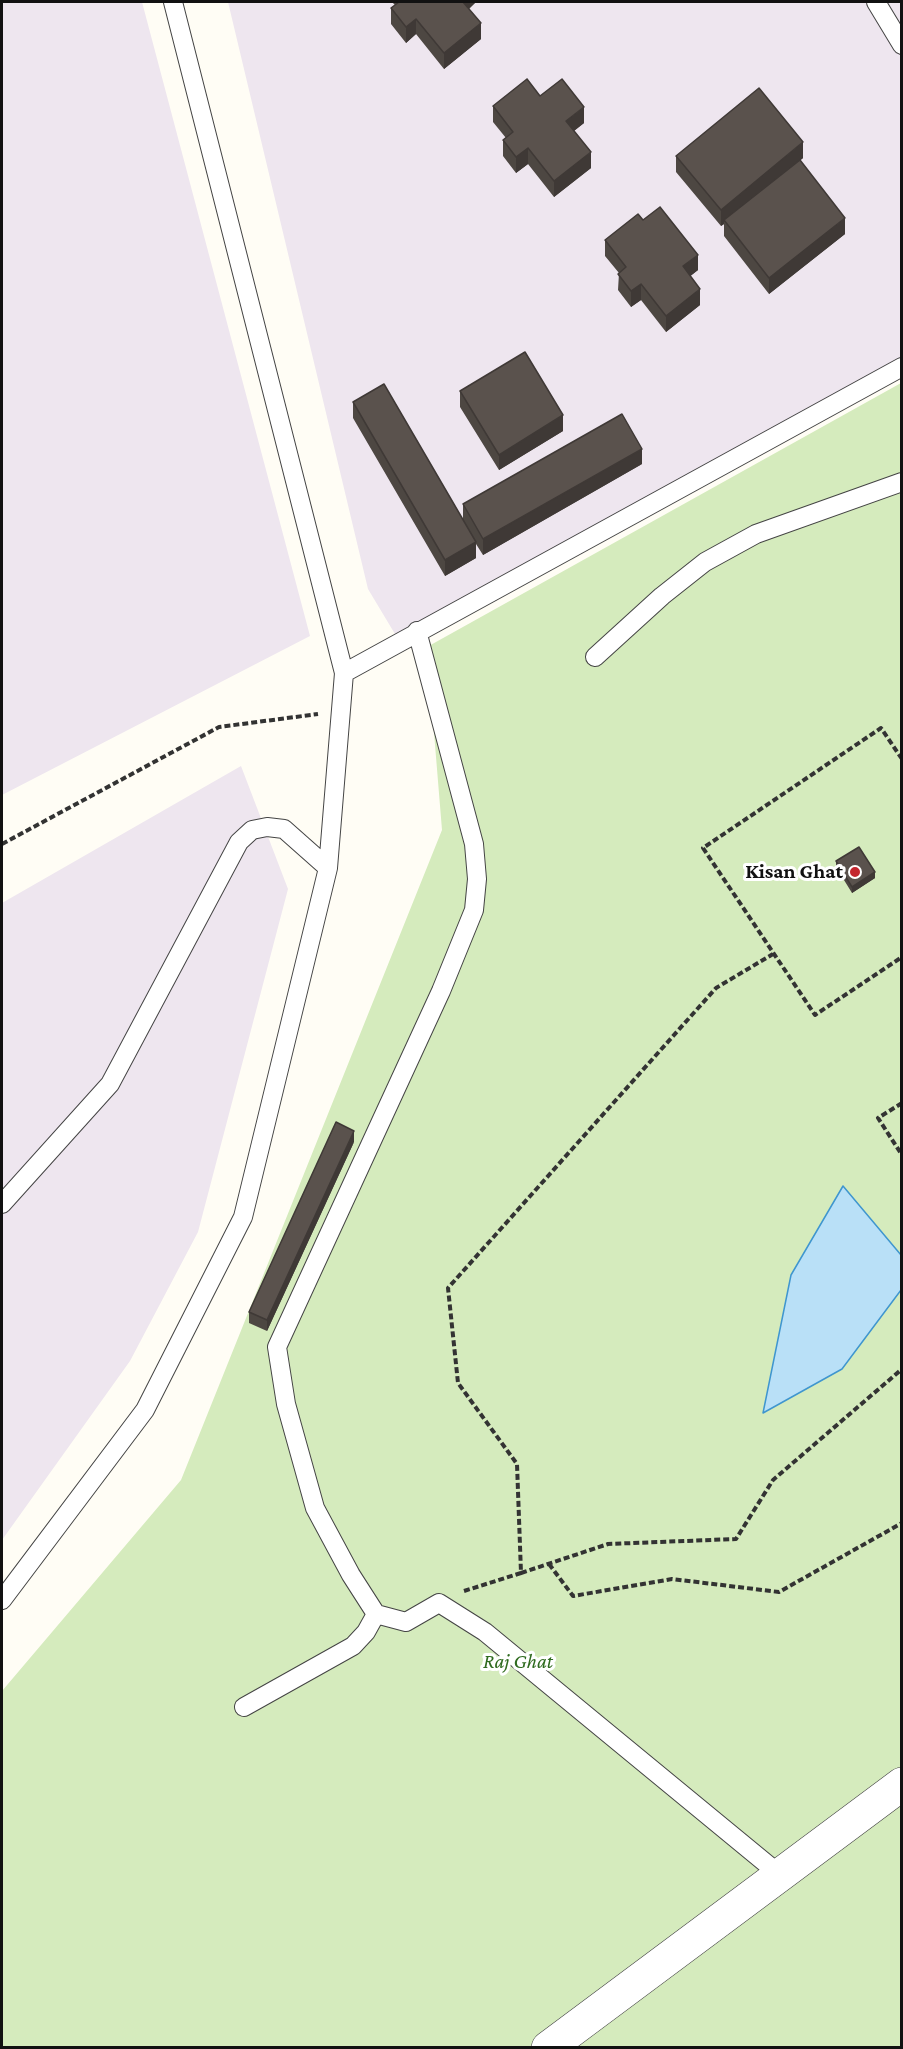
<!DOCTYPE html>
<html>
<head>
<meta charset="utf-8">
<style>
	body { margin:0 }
	#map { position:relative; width:903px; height:2049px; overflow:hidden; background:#fffdf5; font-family:"Crimson Pro",serif }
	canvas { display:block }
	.frame { position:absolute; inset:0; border:3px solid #111; pointer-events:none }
</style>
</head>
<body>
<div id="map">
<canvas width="903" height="2049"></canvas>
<div class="frame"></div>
</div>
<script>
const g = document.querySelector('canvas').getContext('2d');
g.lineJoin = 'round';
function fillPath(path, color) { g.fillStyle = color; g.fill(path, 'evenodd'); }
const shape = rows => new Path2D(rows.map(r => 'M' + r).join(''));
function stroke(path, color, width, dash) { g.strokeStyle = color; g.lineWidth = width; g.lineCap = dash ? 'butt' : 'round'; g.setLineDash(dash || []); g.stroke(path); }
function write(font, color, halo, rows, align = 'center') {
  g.font = font + ' "Crimson Pro",serif'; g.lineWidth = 6; g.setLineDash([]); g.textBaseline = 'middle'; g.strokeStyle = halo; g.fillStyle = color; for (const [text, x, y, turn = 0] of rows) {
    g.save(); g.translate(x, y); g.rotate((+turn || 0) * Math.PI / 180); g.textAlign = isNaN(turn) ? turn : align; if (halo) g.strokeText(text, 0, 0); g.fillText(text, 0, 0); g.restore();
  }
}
const industrial = shape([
	[2,2,142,2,310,636,2,795],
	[228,2,901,2,901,359,404,649,368,589],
	[241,766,288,889,198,1232,130,1361,2,1540,2,903]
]);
const green = shape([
	[901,383,901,2047,2,2048,2,1691,181,1480,442,830,427,647]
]);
const water = shape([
	[843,1186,901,1255,901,1290,842,1369,763,1413,791,1275,843,1186]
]);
const path = shape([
	[902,759,881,728,703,848,815,1015,902,957],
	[2,844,219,727,318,714],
	[902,1103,878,1118,902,1155],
	[549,1564,573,1596,672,1579,779,1592,902,1523],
	[521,1573,608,1544,736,1539,773,1480,902,1369],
	[464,1591,521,1573,517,1464,458,1383,448,1288,716,988,773,954]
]);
const lane = shape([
	[876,2,902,45],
	[417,631,474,844,477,879,474,910,441,991,277,1347,286,1404,315,1508,351,1575,376,1614,406,1622,439,1603,485,1632,779,1874],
	[595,657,662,596,705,562,756,534,902,482],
	[344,673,902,367],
	[2,1204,110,1084,239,842,252,830,267,827,284,829,328,868],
	[2,1600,145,1410,243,1217,328,868,344,673,173,2],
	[244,1707,353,1646,366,1632,376,1614]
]);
const street = shape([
	[548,2048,902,1784]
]);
const wall = shape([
	[392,2,476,2,469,9,481,39,444,69,416,34,406,43,391,24,391,8,395,5],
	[540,96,584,123,574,131,591,168,554,197,528,164,516,173,503,156,503,140,506,138,493,122,493,106],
	[676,156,803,158,792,167,845,234,769,294,724,236,724,224,721,226,676,172],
	[643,220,698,270,690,276,700,305,666,332,641,300,631,307,618,290,619,273,605,256,605,240],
	[460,391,563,431,499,470,460,407],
	[353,402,463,520,463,504,642,464,483,555,476,544,476,558,445,576,353,418],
	[836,861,875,878,852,893,836,867],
	[354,1142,267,1331,249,1323,249,1312]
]);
const shadedWall = shape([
	[461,2,476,2,461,15],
	[416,19,416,34,406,43,406,27],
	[481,23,481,39,444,69,444,53],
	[584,107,584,123,566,137,566,121],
	[803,142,803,158,725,222,724,220,724,224,721,226,721,210],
	[528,148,528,164,516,173,516,157],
	[591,152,591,168,554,197,554,181],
	[845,218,845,234,769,294,769,278],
	[698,255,698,270,683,282,683,266],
	[641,284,641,300,631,307,631,291],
	[700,289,700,305,666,332,666,316],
	[563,415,563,431,499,470,499,455],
	[642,449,642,464,483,555,483,539],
	[476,542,476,558,445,576,445,560],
	[875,872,875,878,852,893,852,887],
	[354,1131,354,1142,267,1331,267,1320]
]);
const building = shape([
	[399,2,463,2,481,23,444,53,416,19,406,27,391,8,399,2],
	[527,79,540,96,562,79,584,107,566,121,591,152,554,181,528,148,516,157,503,140,513,132,493,106,527,79],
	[759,88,803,142,721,210,676,156,759,88],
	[800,160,845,218,769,278,724,220,800,160],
	[660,207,698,255,683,266,700,289,666,316,641,284,631,291,618,274,626,267,605,240,638,214,643,220,660,207],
	[525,352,563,415,499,455,460,391,525,352],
	[384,384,476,542,445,560,353,402,384,384],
	[622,414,642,449,483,539,463,504,622,414],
	[859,847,875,872,852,887,836,861,859,847],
	[336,1122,354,1131,267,1320,249,1312,336,1122]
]);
const markers = [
	[855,872,6,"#c4262e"]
];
const poiNames = [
	["Kisan Ghat",843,872]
];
const parkNames = [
	["Raj Ghat",518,1662]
];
fillPath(industrial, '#eee6ef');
fillPath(green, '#d5ebbd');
fillPath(water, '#b9e0f7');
stroke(water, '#3f96cf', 1.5);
stroke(lane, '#444', 20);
stroke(street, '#444', 34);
stroke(path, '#333', 4, [6, 3]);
stroke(lane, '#fff', 18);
stroke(street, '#fff', 33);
fillPath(wall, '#4d4742');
fillPath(shadedWall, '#3f3936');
fillPath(building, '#5a524d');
stroke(building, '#3f3936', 1.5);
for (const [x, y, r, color] of markers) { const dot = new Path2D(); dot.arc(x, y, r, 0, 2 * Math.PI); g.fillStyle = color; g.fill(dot); stroke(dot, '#fff', 2); }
write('bold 21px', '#111', '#fff', poiNames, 'right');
write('italic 21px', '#2f6b1f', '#fff', parkNames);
</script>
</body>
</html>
